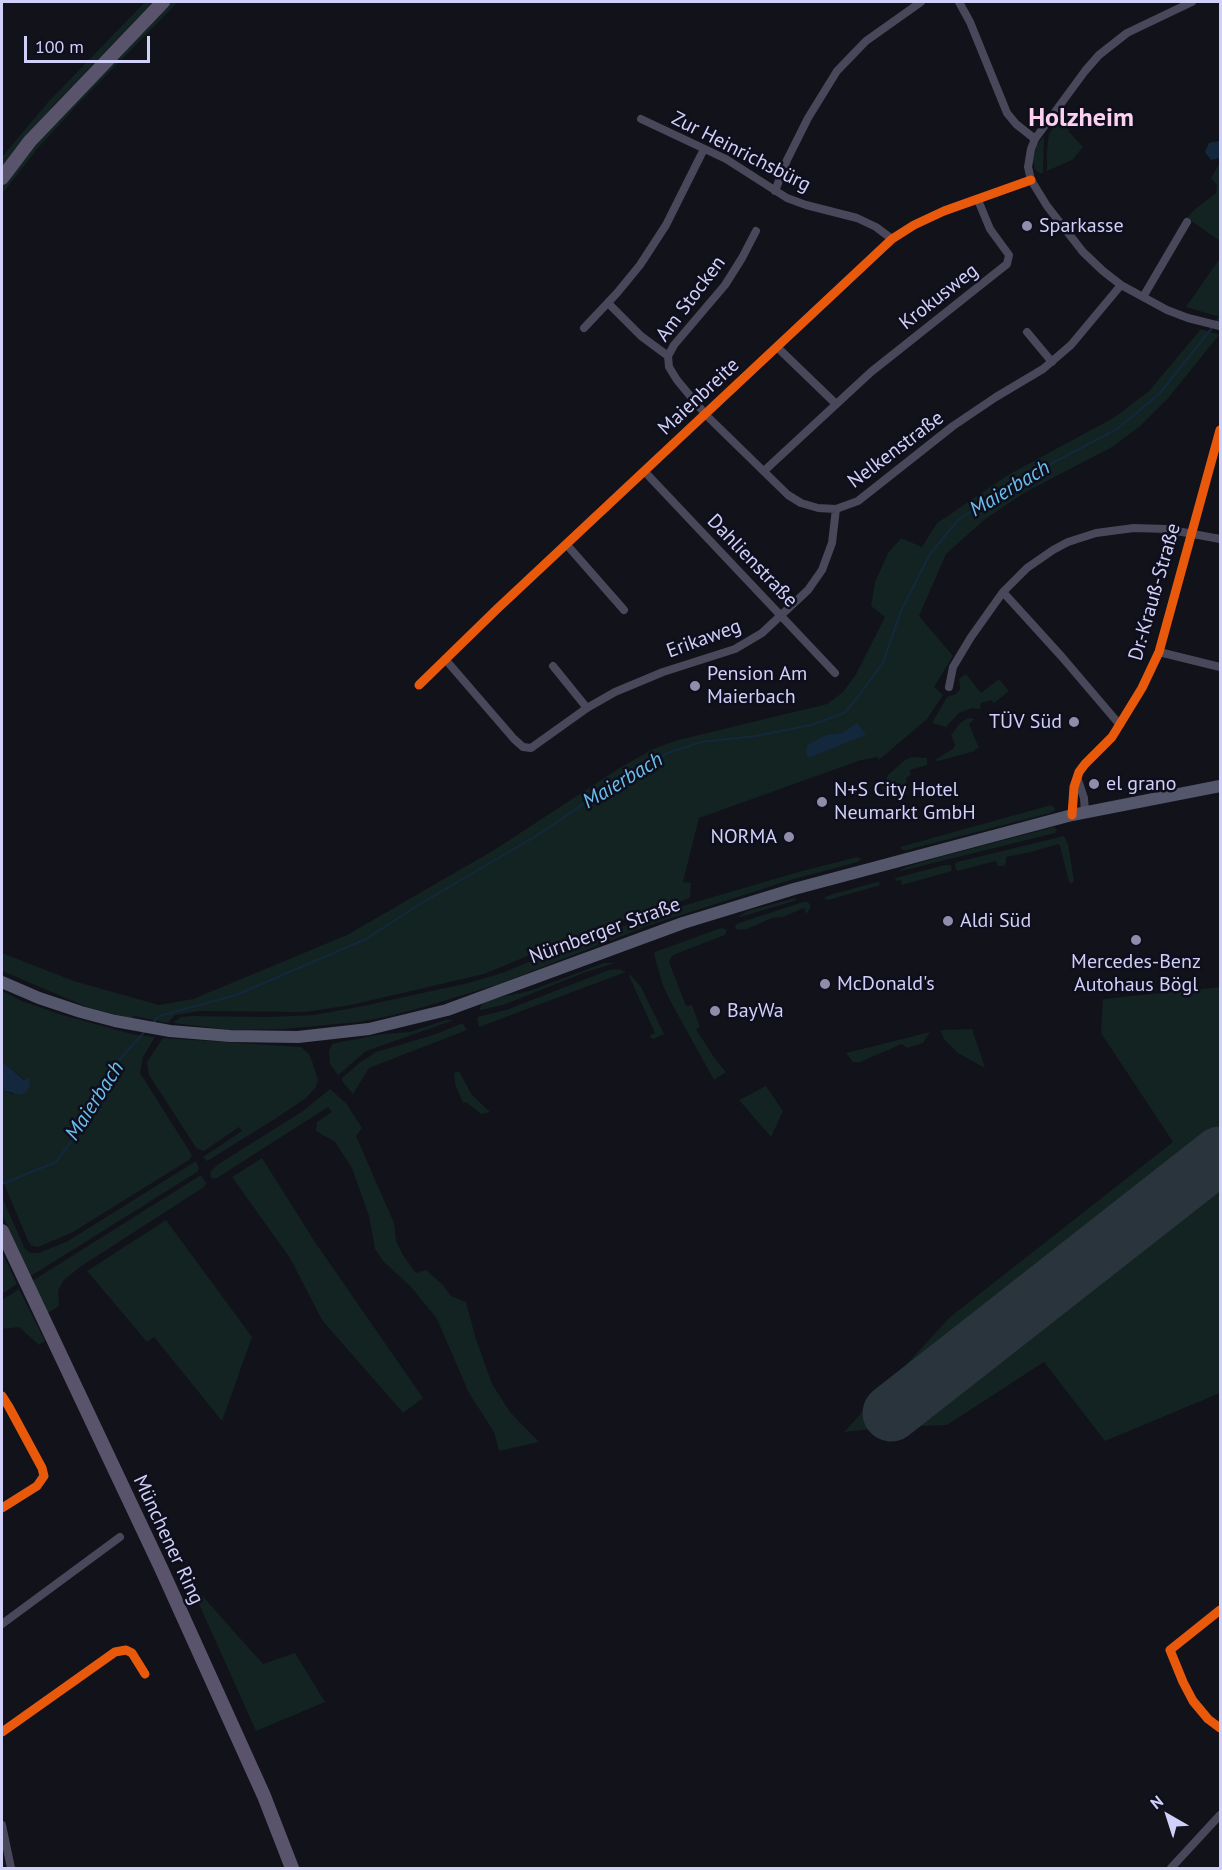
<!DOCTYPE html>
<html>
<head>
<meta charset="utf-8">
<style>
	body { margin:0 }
	#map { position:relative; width:1222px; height:1870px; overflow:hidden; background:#12121a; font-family:"PT Sans",sans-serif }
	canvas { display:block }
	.frame { position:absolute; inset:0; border:3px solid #d0d0f9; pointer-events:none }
	.north { position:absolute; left:1138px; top:1786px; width:60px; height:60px; -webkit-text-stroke:4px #0f0e1d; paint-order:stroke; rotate:321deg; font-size:16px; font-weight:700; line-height:24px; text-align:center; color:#d0d0f9 }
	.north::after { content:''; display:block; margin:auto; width:21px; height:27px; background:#d0d0f9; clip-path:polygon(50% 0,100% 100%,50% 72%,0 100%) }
	.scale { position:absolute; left:24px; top:36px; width:126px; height:27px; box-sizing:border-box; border:3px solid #d0d0f9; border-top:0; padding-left:8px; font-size:18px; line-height:21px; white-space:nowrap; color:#d0d0f9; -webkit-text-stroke:4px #0f0e1d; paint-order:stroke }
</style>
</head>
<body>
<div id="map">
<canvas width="1222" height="1870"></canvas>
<div class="frame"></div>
<div class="north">N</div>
<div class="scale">100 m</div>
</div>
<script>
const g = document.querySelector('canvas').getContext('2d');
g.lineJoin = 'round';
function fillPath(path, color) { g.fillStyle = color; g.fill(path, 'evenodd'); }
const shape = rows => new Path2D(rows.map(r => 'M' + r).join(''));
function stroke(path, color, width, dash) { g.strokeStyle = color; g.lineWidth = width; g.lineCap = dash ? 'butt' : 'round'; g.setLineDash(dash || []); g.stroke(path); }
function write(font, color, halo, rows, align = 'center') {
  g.font = font + ' "PT Sans",sans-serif'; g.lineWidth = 5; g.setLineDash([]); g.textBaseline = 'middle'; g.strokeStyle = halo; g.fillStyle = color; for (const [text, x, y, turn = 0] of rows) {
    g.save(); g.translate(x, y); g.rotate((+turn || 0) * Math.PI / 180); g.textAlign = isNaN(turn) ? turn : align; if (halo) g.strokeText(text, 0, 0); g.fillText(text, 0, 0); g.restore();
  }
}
const green = shape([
	[145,2,153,2,53,106,2,167,2,157,49,101],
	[169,2,178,2,77,105,38,148,2,194,2,185,4,181,67,107],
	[1061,115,1067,119,1069,132,1083,147,1072,160,1047,171,1047,150,1049,134],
	[1044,136,1043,173,1040,173,1035,170,1033,160,1036,146],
	[1220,163,1220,241,1187,218,1194,210,1216,193,1217,185,1211,178],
	[1220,258,1220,317,1186,307],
	[1201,329,1219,335,1169,397,1139,427,1112,447,1024,493,984,520,946,554,919,616,953,656,934,687,943,695,927,719,879,760,877,757,861,760,699,818,683,882,691,883,690,898,569,939,484,974,351,1005,306,1012,200,1011,175,1015,168,1023,134,1016,132,1019,87,1007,2,971,2,953,74,981,159,1005,193,999,347,935,494,850,618,769,653,749,678,740,827,704,842,693,855,676,885,617,871,606,875,582,888,553,901,538,922,547,937,523,968,502,1008,475,1115,417,1149,391],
	[966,674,981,693,999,679,1009,691,994,703,991,700,981,703,980,709,972,708,959,713,946,727,932,723,947,697,956,694,960,689,959,679],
	[968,718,975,719,969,724,979,748,975,749,975,751,938,761,934,760,953,749,955,745,951,735,960,723],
	[912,757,927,758,927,765,910,770,911,775,906,778,908,794,901,796,882,789,888,775,905,760],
	[1051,805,1054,807,1055,810,1050,813,907,850,903,850,900,847],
	[1054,827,1057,830,1055,833,897,872,906,867,936,858],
	[1064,836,1068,844,1074,880,1072,884,1069,882,1060,846,1058,844,1031,852,1006,857,1006,863,1004,866,998,866,996,861,957,871,955,867,955,864,957,862],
	[857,857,862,859,858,862,794,879,653,924,499,984,424,1007,389,1016,359,1022,283,1029,232,1030,173,1023,181,1017,192,1016,269,1017,314,1015,363,1006,468,983,502,973,580,941,689,904,802,871],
	[945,865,951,865,952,871,902,885,901,880,896,881,895,878],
	[877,882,879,882,880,885,874,887,828,900,823,898,833,894],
	[795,898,797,899,794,901,737,918,747,911],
	[803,902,808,902,811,906,807,914,804,908,783,917,772,918,747,929,740,930,736,929,735,925,739,923],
	[721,928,727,930,725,935,678,953,672,956,669,962,686,1006,692,1005,700,1027,696,1029,715,1059,726,1072,714,1080,673,1006,663,986,654,954,655,952],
	[604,963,615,963,586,972,503,1005,481,1010,479,1009,482,1004,487,1000,529,991],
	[619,969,626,972,479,1027,477,1017,506,1010,609,970],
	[630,974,641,987,664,1034,653,1039,649,1036,655,1033,629,976],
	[1220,987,1220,1146,874,1420,899,1417,1220,1164,1220,1393,1105,1441,1044,1362,947,1425,893,1427,844,1432,950,1317,1173,1142,1101,1033,1103,999],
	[2,991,22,1001,59,1014,132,1034,155,1037,143,1057,140,1073,192,1155,189,1160,73,1232,38,1247,33,1246,29,1243,2,1179,2,1090,13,1094,25,1080,2,1061],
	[446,1020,454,1020,366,1051,338,1075,330,1064,329,1051,332,1044,335,1043,383,1034,410,1032],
	[460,1024,463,1024,467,1030,369,1068,353,1094,342,1081,342,1078,358,1064,376,1052,436,1034],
	[972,1029,985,1068,958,1053,944,1039,940,1030],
	[930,1032,923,1043,907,1048,902,1044,860,1062,853,1062,846,1053],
	[163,1038,301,1047,309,1054,312,1061,318,1080,316,1087,306,1098,275,1119,207,1161,203,1157,242,1131,239,1127,204,1151,197,1149,149,1075,147,1062],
	[459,1071,472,1095,490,1112,481,1114,466,1102,463,1103,455,1084,454,1073],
	[766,1086,783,1111,771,1137,739,1100],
	[330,1089,346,1103,362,1128,356,1136,394,1223,396,1241,403,1255,416,1273,426,1270,443,1285,451,1296,466,1302,475,1336,492,1384,510,1412,539,1442,499,1451,494,1432,469,1393,437,1319,412,1288,383,1261,375,1249,369,1216,352,1168,335,1142,316,1131,317,1122,332,1112,328,1107,217,1178,213,1179,210,1176,211,1171,217,1165,303,1111],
	[262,1158,315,1242,423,1398,403,1413,322,1320,290,1258,232,1177],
	[196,1161,199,1169,197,1172,31,1276,2,1215,2,1197,25,1249,30,1253,39,1253,68,1241],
	[201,1175,206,1183,204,1187,80,1267,63,1281,58,1291,59,1306,47,1314,32,1281],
	[166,1220,252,1337,222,1421,154,1337,147,1342,87,1271],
	[2,1252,17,1284,2,1294],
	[19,1289,45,1341,39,1345,19,1327,2,1329,2,1300],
	[198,1591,263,1664,295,1653,325,1702,256,1731,194,1593]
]);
const water = shape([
	[1219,141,1220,143,1220,158,1211,160,1205,152,1209,143],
	[857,723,866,735,808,758,806,752,807,745,826,735,842,733],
	[2,1061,24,1080,28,1078,30,1082,29,1087,26,1092,20,1095,2,1090]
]);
const stream = shape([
	[1216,323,1220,317],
	[152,1024,159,1016,236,995,366,939,420,904,541,833,631,771,668,753,701,742,756,736,811,725,844,713,857,698,883,663,901,611,930,554,958,520,1024,478,1117,429,1159,394,1212,328],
	[2,1184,56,1162,72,1140,112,1068,146,1030]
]);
const runway = shape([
	[891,1413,1220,1155]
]);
const street = shape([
	[959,2,970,22,1007,113,1016,124,1035,139],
	[1192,2,1127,33,1099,55,1085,71,1035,139,1031,149,1028,167,1031,180,1047,206,1083,252,1103,271,1121,285,1167,310,1188,318,1220,326],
	[641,119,726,159,787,198,806,205,857,218,876,227,892,239],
	[775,191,787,160,808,118,837,71,866,41,921,2],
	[756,231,742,258,725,285,674,345,668,356,669,367,677,380,706,415,788,495,801,503,818,508,836,509,858,501,953,426,996,397,1043,369,1071,345,1121,285],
	[1143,297,1187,222],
	[608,303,641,336,668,356],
	[584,328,617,293,640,265,666,225,704,149],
	[1027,332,1052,362],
	[778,348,836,404],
	[764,471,871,372,1007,264,1009,255,990,229,978,200],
	[645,472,835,673],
	[567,545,624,610],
	[1003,592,1062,657,1120,725],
	[1159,652,1220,667],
	[445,659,514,739,523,747,531,748,587,708,615,692,663,672,735,649,762,633,808,590,822,570,832,543,836,509],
	[553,666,587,708],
	[419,685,497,609,892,239,914,225,944,211,1031,180],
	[949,687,953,667,971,637,1003,592,1027,568,1053,550,1068,542,1096,533,1134,528,1166,529,1220,539],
	[1077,777,1084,798,1085,812],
	[1072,815,1074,787,1079,772,1085,764,1112,737,1142,688,1159,652,1220,430],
	[2,1396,9,1407,42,1468,44,1476,37,1486,2,1508],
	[1220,1610,1170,1650,1183,1682,1193,1701,1208,1719,1220,1728],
	[2,1624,120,1537],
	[2,1732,115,1652,126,1650,132,1653,145,1674],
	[2,1825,11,1868],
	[1171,1868,1220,1815]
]);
const secondary = shape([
	[2,982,39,998,81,1012,115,1021,170,1031,230,1036,298,1037,369,1029,447,1010,683,923,794,889,1072,815,1220,786]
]);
const primary = shape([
	[2,178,30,141,163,2],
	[2,1231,161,1568,264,1796,292,1868]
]);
const cycleway = shape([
	[419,685,497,609,892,239,914,225,944,211,1031,180],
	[1072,815,1074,787,1079,772,1085,764,1112,737,1142,688,1159,652,1220,430],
	[2,1396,9,1407,42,1468,44,1476,37,1486,2,1508],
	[1220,1610,1170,1650,1183,1682,1193,1701,1208,1719,1220,1728],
	[2,1732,115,1652,126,1650,132,1653,145,1674]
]);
const markers = [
	[1027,226,6,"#8e8eab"],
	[695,686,6,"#8e8eab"],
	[1074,722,6,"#8e8eab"],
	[1094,784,6,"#8e8eab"],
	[822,802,6,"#8e8eab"],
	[789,837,6,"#8e8eab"],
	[948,921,6,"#8e8eab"],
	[1136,940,6,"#8e8eab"],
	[825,984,6,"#8e8eab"],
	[715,1011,6,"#8e8eab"]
];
const streetNames = [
	["Zur Heinrichsbürg",741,152,27],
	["Krokusweg",939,297,-38],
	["Am Stocken",691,299,-53],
	["Maienbreite",699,397,-43],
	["Nelkenstraße",896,450,-37],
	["Dahlienstraße",752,561,46],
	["Dr.-Krauß-Straße",1155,592,-74],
	["Erikaweg",704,639,-20],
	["Nürnberger Straße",605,931,-20],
	["Münchener Ring",168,1540,65]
];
const poiNames = [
	["Sparkasse",1039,226],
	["Pension Am",707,674],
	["Maierbach",707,697],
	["TÜV Süd",1062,722,"right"],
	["el grano",1106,784],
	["N+S City Hotel",834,790],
	["Neumarkt GmbH",834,813],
	["NORMA",777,837,"right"],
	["Aldi Süd",960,921],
	["Mercedes-Benz",1136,962,"center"],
	["Autohaus Bögl",1136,985,"center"],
	["McDonald's",837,984],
	["BayWa",727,1011]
];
const waterNames = [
	["Maierbach",1010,489,-31],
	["Maierbach",623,781,-31],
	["Maierbach",95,1101,-57]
];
const districtNames = [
	["Holzheim",1081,119]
];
fillPath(green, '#122322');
fillPath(water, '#14283d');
stroke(stream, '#14283d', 2);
stroke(runway, '#2a343d', 57);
stroke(street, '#48485a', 8);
stroke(secondary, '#54566c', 12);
stroke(primary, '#59536b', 14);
stroke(cycleway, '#e8590c', 9);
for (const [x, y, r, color] of markers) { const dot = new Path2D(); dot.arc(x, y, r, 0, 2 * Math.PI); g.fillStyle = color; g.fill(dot); stroke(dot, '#0f0e1d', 2); }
write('20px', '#d0d0f9', '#0f0e1d', streetNames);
write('20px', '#d0d0f9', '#0f0e1d', poiNames, 'left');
write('italic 21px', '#6abfed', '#0f0e1d', waterNames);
write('bold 26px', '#fad1ef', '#0f0e1d', districtNames);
</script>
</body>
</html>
